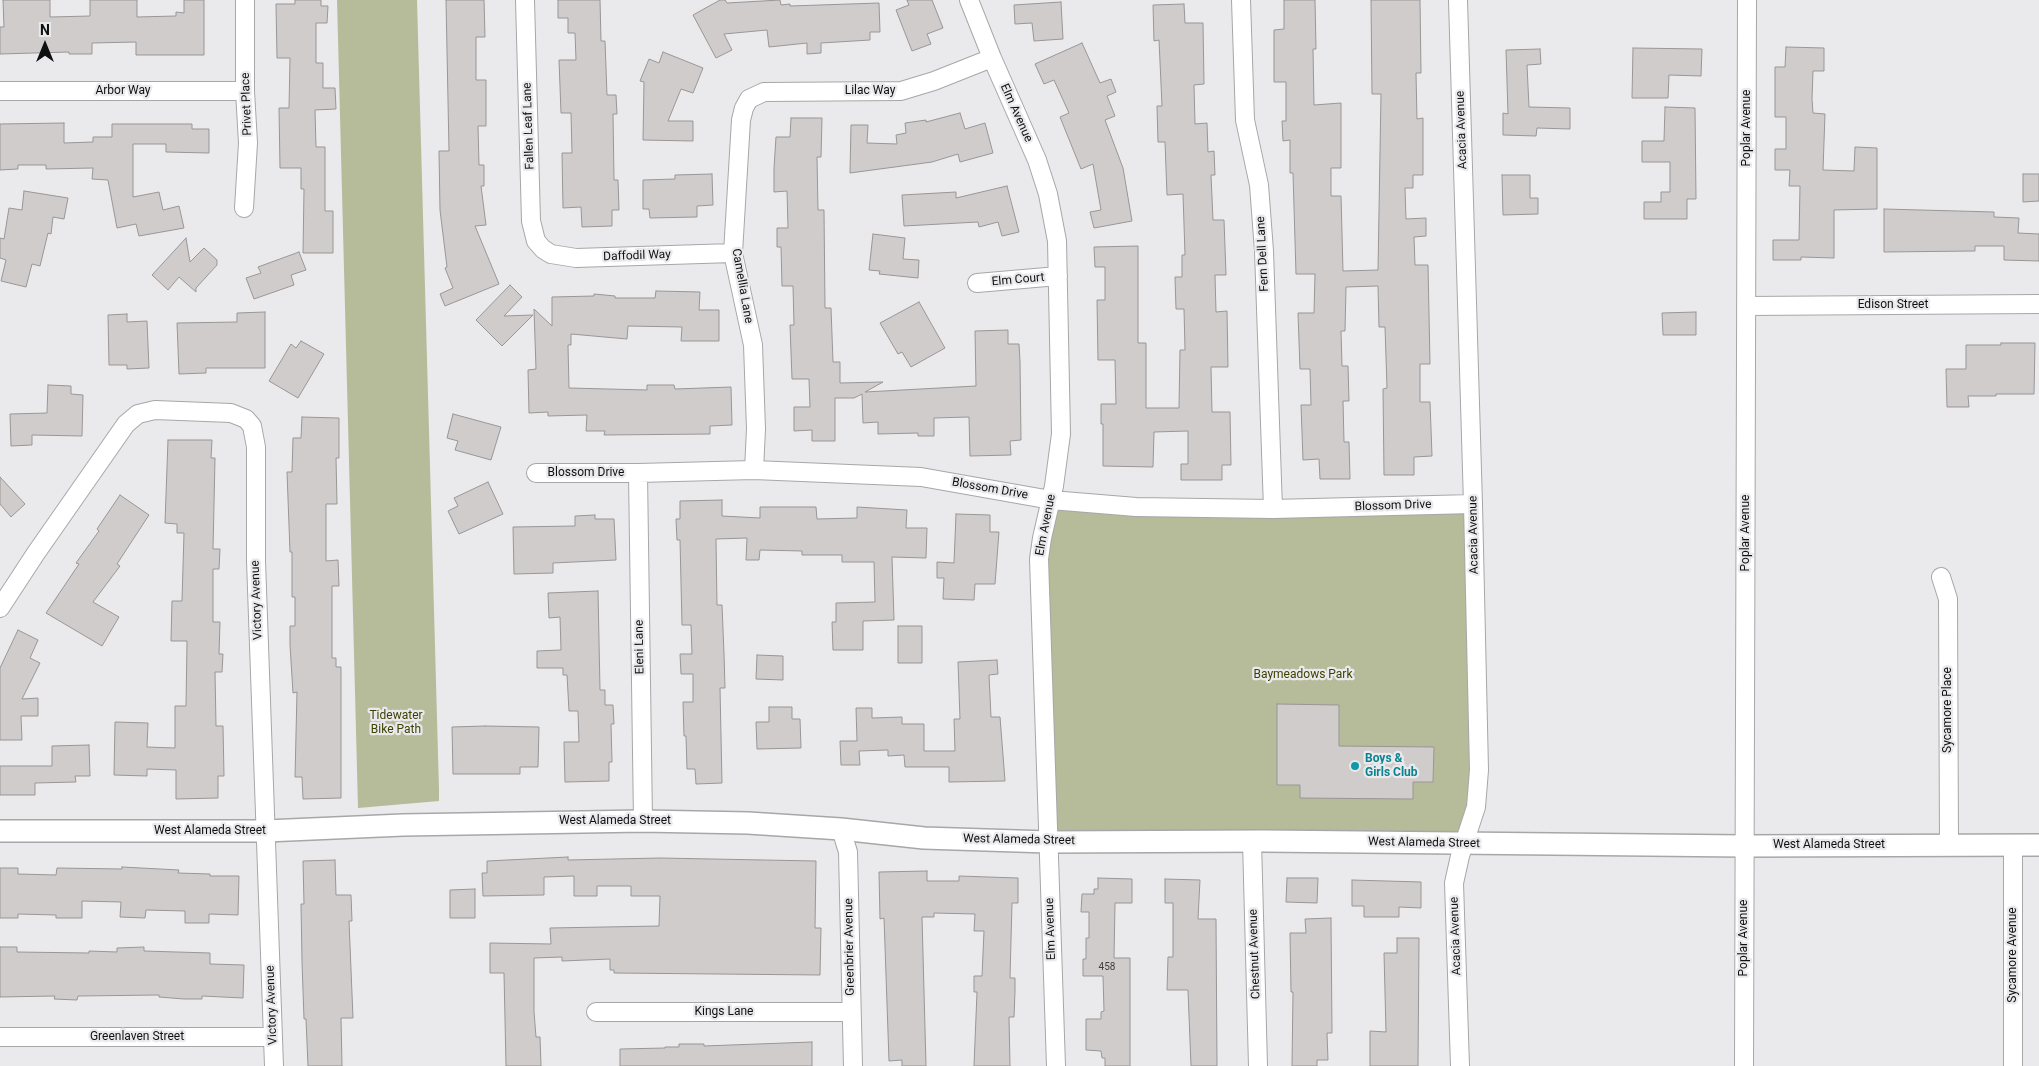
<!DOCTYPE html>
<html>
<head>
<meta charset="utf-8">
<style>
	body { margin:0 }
	#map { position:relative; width:2039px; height:1066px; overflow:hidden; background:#eaeaed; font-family:Roboto,sans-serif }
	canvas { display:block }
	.north { position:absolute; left:20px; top:20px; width:50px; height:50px; -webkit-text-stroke:4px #eaeaed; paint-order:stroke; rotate:0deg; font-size:14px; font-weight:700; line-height:20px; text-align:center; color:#0f1011 }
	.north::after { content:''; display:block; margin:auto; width:18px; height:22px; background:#0f1011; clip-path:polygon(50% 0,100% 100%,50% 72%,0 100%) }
</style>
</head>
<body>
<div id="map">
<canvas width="2039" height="1066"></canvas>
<div class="north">N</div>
</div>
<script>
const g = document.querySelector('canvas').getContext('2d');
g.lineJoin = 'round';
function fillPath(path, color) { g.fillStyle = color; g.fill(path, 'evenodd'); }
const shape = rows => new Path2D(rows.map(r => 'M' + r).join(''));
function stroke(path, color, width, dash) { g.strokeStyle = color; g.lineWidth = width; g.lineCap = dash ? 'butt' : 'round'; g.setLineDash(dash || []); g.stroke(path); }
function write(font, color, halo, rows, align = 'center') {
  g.font = font + ' Roboto,sans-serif'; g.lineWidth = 4.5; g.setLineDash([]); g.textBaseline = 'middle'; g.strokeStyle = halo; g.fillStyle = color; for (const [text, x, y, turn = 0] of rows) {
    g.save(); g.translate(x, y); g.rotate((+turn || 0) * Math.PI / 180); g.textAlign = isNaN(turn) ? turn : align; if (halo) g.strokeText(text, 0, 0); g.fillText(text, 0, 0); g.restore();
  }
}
const green = shape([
	[337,0,417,0,439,790,439,801,358,808],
	[1051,500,1473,504,1479,770,1464,843,1048,842,1039,559]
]);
const building = shape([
	[3,0,50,0,50,17,90,16,90,0,137,0,137,17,176,16,176,12,184,13,184,0,204,0,204,55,136,55,136,42,92,43,92,54,69,54,69,52,0,54,0,27,4,27,3,0],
	[295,0,321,0,321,6,328,6,327,23,316,23,316,63,323,63,323,88,335,88,336,109,315,110,316,147,325,147,325,211,333,211,333,253,303,253,304,189,301,189,301,168,280,168,279,108,289,108,290,58,277,58,276,4,295,4,295,0],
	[446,0,484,0,485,37,476,37,476,80,486,80,486,126,478,126,479,165,484,165,484,186,481,186,486,225,475,226,499,284,445,306,440,294,453,288,445,268,447,267,440,210,439,151,449,151,446,0],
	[558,0,600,0,601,41,605,41,607,95,616,95,617,114,613,114,614,180,618,180,619,210,612,210,612,226,582,227,581,207,563,208,562,153,572,153,571,113,561,113,559,60,576,60,575,33,568,33,568,18,558,18,558,0],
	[720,0,725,0,727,3,780,0,781,5,790,4,790,6,879,3,880,32,870,32,870,40,821,43,821,53,807,54,807,43,769,47,767,30,724,34,732,50,716,58,693,15,720,0],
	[907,0,932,0,943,28,927,34,931,44,912,51,896,10,909,5,907,0],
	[1284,0,1315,0,1316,49,1313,49,1314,105,1341,103,1341,168,1331,168,1331,196,1341,196,1343,271,1378,270,1381,94,1372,94,1371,0,1420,0,1421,73,1416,73,1417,119,1423,118,1423,175,1413,175,1413,188,1405,188,1406,219,1426,218,1426,236,1414,237,1415,265,1428,265,1430,364,1420,364,1420,402,1430,402,1432,456,1414,457,1414,475,1384,475,1383,389,1387,388,1385,327,1379,327,1378,286,1346,287,1345,331,1341,331,1342,366,1348,366,1349,401,1343,401,1344,442,1349,442,1350,479,1320,479,1319,459,1303,460,1301,405,1311,405,1310,369,1300,369,1298,313,1314,313,1315,274,1296,274,1293,173,1290,173,1290,140,1283,141,1282,121,1286,121,1286,82,1274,82,1274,30,1284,29,1284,0],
	[1061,2,1063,39,1034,41,1032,23,1015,24,1014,5,1061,2],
	[1184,4,1185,23,1203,23,1204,84,1194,85,1195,124,1207,123,1208,152,1214,151,1215,175,1211,175,1213,220,1224,220,1226,275,1215,275,1216,312,1227,311,1228,367,1211,367,1212,412,1230,412,1231,465,1222,465,1222,480,1181,480,1181,464,1188,464,1188,431,1154,432,1153,467,1103,466,1103,424,1101,424,1101,404,1116,404,1115,360,1098,360,1097,300,1105,300,1105,267,1095,267,1094,247,1138,246,1138,343,1146,343,1146,408,1179,408,1180,350,1185,350,1184,309,1176,309,1175,277,1182,277,1182,255,1185,255,1183,194,1167,195,1165,142,1158,142,1157,106,1162,106,1159,40,1154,41,1153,5,1184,4],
	[1082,43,1100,83,1111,79,1116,92,1107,96,1115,116,1105,120,1123,168,1132,221,1094,228,1090,212,1101,210,1093,164,1081,169,1060,117,1069,113,1054,80,1044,84,1035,64,1082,43],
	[1786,47,1824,48,1824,71,1813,71,1812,99,1813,113,1825,114,1823,170,1854,171,1855,147,1877,148,1877,209,1834,210,1834,258,1801,257,1801,260,1773,260,1773,240,1799,240,1800,186,1789,186,1790,170,1775,170,1775,149,1786,149,1786,117,1775,117,1775,67,1785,67,1786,47],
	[1633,48,1702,49,1701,76,1669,75,1668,98,1632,98,1633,48],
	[1540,49,1541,64,1527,65,1529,107,1570,108,1570,129,1537,128,1536,136,1503,135,1503,113,1508,114,1506,50,1540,49],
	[663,52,703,68,693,93,681,89,668,121,693,121,693,141,643,140,644,82,640,81,649,59,659,63,663,52],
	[1665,107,1695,108,1696,199,1687,199,1687,219,1644,219,1644,202,1661,202,1661,192,1670,192,1670,162,1642,162,1642,141,1664,141,1665,107],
	[960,113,965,129,985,123,993,153,960,162,958,154,932,162,850,173,851,125,868,125,867,143,897,144,896,135,906,133,905,123,926,120,926,122,960,113],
	[791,118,822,118,821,157,817,157,818,210,824,210,825,308,831,308,833,362,840,362,840,383,883,382,865,392,976,386,975,331,1008,330,1008,344,1019,344,1020,361,1021,440,1010,441,1011,455,970,456,969,417,934,418,934,436,918,436,918,433,878,434,878,422,863,423,862,394,854,398,835,398,835,441,812,441,812,430,794,431,794,407,810,407,809,379,792,379,790,325,794,325,793,286,782,286,781,247,777,247,777,228,788,228,787,191,774,192,774,168,776,137,790,137,791,118],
	[64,123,64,143,93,142,93,137,112,137,112,124,192,124,192,129,209,129,209,153,166,152,166,144,133,144,133,197,159,192,163,210,179,206,184,228,139,236,136,224,117,228,108,180,92,179,93,168,46,169,46,165,18,165,18,169,0,170,0,124,64,123],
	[712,174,713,205,697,206,697,217,650,218,649,209,643,209,643,180,675,179,675,175,712,174],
	[2023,174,2039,174,2039,201,2023,202,2023,174],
	[1502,175,1530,175,1530,198,1538,198,1538,214,1503,215,1502,175],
	[1007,186,1019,232,1002,236,998,222,979,227,978,222,904,226,902,195,956,192,956,198,1007,186],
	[24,191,68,198,64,219,53,217,51,234,48,233,40,266,32,264,26,287,1,281,6,260,0,258,0,238,4,239,9,208,22,210,24,191],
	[1884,209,1994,212,1994,217,2019,218,2018,233,2039,234,2039,261,2004,260,2004,246,1975,246,1975,251,1884,252,1884,209],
	[873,234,905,238,903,259,919,260,918,278,879,274,880,271,869,270,873,234],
	[186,238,190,262,204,248,217,260,217,265,196,288,196,292,179,277,168,290,152,275,186,238],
	[299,252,306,270,291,275,294,285,254,299,246,278,261,273,258,267,299,252],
	[510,285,522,297,504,316,533,315,502,346,476,320,510,285],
	[656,291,700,292,699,310,719,310,719,341,681,341,682,327,628,326,627,339,571,334,571,345,568,345,569,388,647,390,647,385,674,385,675,389,731,387,732,425,710,426,710,434,604,435,605,431,586,431,587,415,548,416,548,412,529,413,528,370,536,369,534,309,552,326,552,297,594,296,594,294,615,296,615,298,655,298,656,291],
	[919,302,945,348,911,367,902,352,898,354,880,323,919,302],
	[265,312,265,368,206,368,206,373,179,374,177,323,237,322,237,313,265,312],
	[1696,312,1696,335,1663,335,1662,313,1696,312],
	[127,314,127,322,147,321,149,368,127,369,127,365,109,365,108,315,127,314],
	[301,341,324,354,298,398,269,381,291,344,296,348,301,341],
	[2001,343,2035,343,2034,394,1996,394,1996,396,1968,396,1969,407,1947,407,1946,369,1966,369,1966,345,2001,345,2001,343],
	[48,385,71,386,71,394,83,395,82,436,32,435,32,445,11,446,10,414,47,413,48,385],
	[453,414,501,427,491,460,455,450,458,441,447,438,453,414],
	[302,417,339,418,339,458,336,458,337,504,326,504,326,561,338,560,339,586,332,586,332,658,336,658,336,667,341,667,341,798,303,799,302,777,295,777,297,692,293,693,290,645,290,626,295,626,295,597,292,597,292,552,290,552,287,472,292,472,293,438,301,438,302,417],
	[168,440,212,440,211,458,215,458,213,549,220,549,219,569,213,569,213,622,220,622,219,654,223,654,222,672,215,672,216,726,223,726,224,776,218,776,218,798,176,799,176,770,147,769,147,776,114,775,115,722,148,723,147,747,175,748,175,706,186,706,187,641,171,641,172,601,182,601,184,533,177,533,177,524,165,523,168,440],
	[0,477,25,504,11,517,0,504,0,477],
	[488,482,503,514,459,534,448,511,458,506,454,498,488,482],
	[120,495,149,515,117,564,120,566,93,602,119,617,102,646,46,613,79,564,76,563,99,531,97,529,120,495],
	[722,500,722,516,760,518,760,507,816,507,817,519,857,518,857,507,907,510,906,528,927,528,926,558,892,557,894,620,863,621,863,650,833,650,832,622,836,622,836,603,875,602,874,562,842,562,842,555,802,555,802,551,760,550,759,560,746,560,747,538,716,539,717,605,722,605,724,654,725,688,720,688,722,783,696,784,695,769,687,769,686,736,684,736,683,702,693,702,693,674,681,674,680,654,692,654,691,625,682,625,680,540,677,540,676,519,680,519,680,501,722,500],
	[956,514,990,515,990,532,999,532,995,584,975,584,974,600,943,599,944,578,937,578,937,562,954,563,956,514],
	[595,515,595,519,614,519,616,560,553,563,553,573,514,574,513,527,575,526,575,516,595,515],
	[598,591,600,690,605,690,605,705,613,705,614,724,611,724,612,762,609,762,609,781,565,782,564,742,579,742,578,711,569,711,567,675,563,675,563,668,537,668,537,651,561,650,560,617,549,618,548,593,598,591],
	[898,626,922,626,922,663,898,663,898,626],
	[18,630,38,640,30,658,40,663,22,699,38,698,38,716,21,716,22,740,0,740,0,668,18,630],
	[757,655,783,656,783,680,756,679,757,655],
	[997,660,998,674,989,675,991,717,1000,717,1005,781,949,782,949,767,905,767,904,755,888,756,888,750,859,751,860,765,841,765,840,741,857,741,856,708,872,708,872,718,902,717,902,724,924,724,924,751,955,751,954,719,960,719,958,662,997,660],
	[1277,704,1339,705,1339,746,1434,747,1433,782,1413,782,1413,799,1300,798,1300,785,1277,785,1277,704],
	[769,707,792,707,792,719,800,719,801,748,757,749,756,722,769,722,769,707],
	[485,726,539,727,538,767,520,767,520,774,453,774,452,727,485,726],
	[89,745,90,776,75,776,76,782,35,783,35,795,0,795,0,766,52,766,52,746,89,745],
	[568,857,568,860,660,858,816,861,815,928,821,928,820,975,614,973,614,970,610,970,610,959,562,961,562,957,534,958,534,1012,536,1037,540,1037,541,1066,506,1066,504,973,490,973,490,943,551,944,550,928,659,926,660,896,631,896,631,886,597,886,597,896,574,896,574,876,544,877,544,895,483,896,482,873,487,873,487,861,568,857],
	[335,860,336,895,351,895,352,921,349,921,353,1018,341,1018,342,1066,308,1066,306,1019,304,1019,302,962,301,904,304,904,303,861,335,860],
	[122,867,179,870,178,873,210,874,210,876,239,876,238,915,209,914,209,923,185,923,185,911,146,910,145,918,120,917,121,902,82,901,82,918,56,918,56,915,18,914,18,918,0,918,0,868,18,868,18,874,56,875,57,868,122,869,122,867],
	[927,871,927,881,959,881,959,876,1018,878,1018,903,1012,903,1010,978,1015,978,1015,991,1014,1017,1009,1017,1010,1066,974,1066,977,992,974,992,974,976,982,976,984,931,974,931,975,914,934,913,934,917,922,917,926,1066,902,1066,902,1060,889,1061,884,918,880,919,879,872,927,871],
	[1098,878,1132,879,1132,903,1115,903,1114,958,1130,958,1130,1066,1105,1066,1105,1058,1102,1058,1101,1051,1086,1050,1086,1019,1101,1019,1101,1012,1104,1011,1103,976,1083,976,1083,959,1086,959,1086,938,1089,938,1089,912,1081,912,1082,894,1094,894,1094,889,1098,889,1098,878],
	[1287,878,1318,878,1317,903,1286,902,1287,878],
	[1165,879,1200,880,1198,919,1216,919,1217,1066,1191,1066,1188,990,1167,990,1168,957,1173,957,1173,903,1165,903,1165,879],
	[1352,880,1421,882,1421,908,1399,907,1399,917,1364,917,1364,906,1352,906,1352,880],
	[475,889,475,918,450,918,450,890,475,889],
	[1331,918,1332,1033,1327,1033,1328,1060,1317,1060,1317,1066,1292,1066,1293,992,1291,992,1290,933,1306,933,1305,919,1331,918],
	[1397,938,1419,938,1418,1066,1370,1066,1370,1031,1386,1032,1384,953,1397,953,1397,938],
	[0,947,17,947,17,952,89,953,89,951,117,952,117,948,144,947,144,951,210,953,210,964,244,965,243,998,202,996,202,999,184,999,159,997,159,995,78,996,77,1000,54,999,55,996,0,997,0,947],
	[812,1042,812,1066,620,1066,620,1049,665,1048,665,1047,679,1047,679,1044,704,1044,704,1046,812,1042]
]);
const minor = shape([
	[525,0,531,221,536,241,543,249,551,254,576,258,733,253],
	[969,0,992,58,1037,160,1048,194,1057,241,1061,434,1054,486,1042,538,1039,559,1056,1066],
	[1241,0,1245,120,1259,185,1264,251,1273,509],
	[1458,0,1473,504,1479,770,1476,807,1460,856,1454,883,1460,1066],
	[0,91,245,91],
	[244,208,248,143,245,91,245,0],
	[977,283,1058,276],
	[1747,306,2039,304],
	[754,470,756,429,753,345,733,253,741,120,744,108,749,99,764,92,901,91,934,81,992,58],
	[536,473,638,473,754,470,921,477,1051,500,1136,507,1273,509,1473,504],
	[638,473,643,821],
	[1941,577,1948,599,1949,845],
	[0,608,36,553,126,424,138,414,155,410,231,413,246,419,252,426,256,447,256,561,274,1066],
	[841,829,848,852,853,1066],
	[1252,841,1258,1066],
	[2013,845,2013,1066],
	[596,1012,851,1012],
	[0,1037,273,1037],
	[1744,1066,1747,0]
]);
const tertiary = shape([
	[0,831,266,831,403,825,643,821,748,823,841,829,924,838,1048,842,1264,841,1744,846,2039,845]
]);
const markers = [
	[1355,766,5,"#0f9aa8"]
];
const numberNames = [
	["458",1107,967]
];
const streetNames = [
	["Arbor Way",123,91],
	["Lilac Way",870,91],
	["Privet Place",247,104,-92],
	["Elm Avenue",1016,113,66],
	["Fallen Leaf Lane",529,126,-92],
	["Poplar Avenue",1747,128,-90],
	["Acacia Avenue",1462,130,-92],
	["Fern Dell Lane",1263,254,-93],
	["Daffodil Way",637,256,-2],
	["Elm Court",1018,280,-5],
	["Camellia Lane",742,286,80],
	["Edison Street",1893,305],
	["Blossom Drive",586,473],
	["Blossom Drive",990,489,10],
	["Blossom Drive",1393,506,-2],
	["Elm Avenue",1046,525,-79],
	["Poplar Avenue",1746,533,-90],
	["Acacia Avenue",1474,535,-91],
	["Victory Avenue",257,600,-92],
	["Eleni Lane",640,647,-91],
	["Sycamore Place",1948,710,-90],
	["West Alameda Street",615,821],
	["West Alameda Street",210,831],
	["West Alameda Street",1019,840,1],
	["West Alameda Street",1424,843,1],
	["West Alameda Street",1829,845],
	["Elm Avenue",1051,929,-92],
	["Acacia Avenue",1456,936,-92],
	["Poplar Avenue",1744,938,-90],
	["Greenbrier Avenue",850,947,-91],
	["Chestnut Avenue",1255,954,-92],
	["Sycamore Avenue",2013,955,-90],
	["Victory Avenue",272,1005,-92],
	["Kings Lane",724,1012],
	["Greenlaven Street",137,1037]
];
const parkNames = [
	["Baymeadows Park",1303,675],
	["Tidewater",396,716],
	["Bike Path",396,730]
];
const cultureNames = [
	["Boys &",1365,759],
	["Girls Club",1365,773]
];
fillPath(green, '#b6bc99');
fillPath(building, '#cfcccb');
stroke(building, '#999695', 1);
stroke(minor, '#a7a7a9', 20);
stroke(tertiary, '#a7a7a9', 24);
stroke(minor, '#fff', 18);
stroke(tertiary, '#fff', 21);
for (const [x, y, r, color] of markers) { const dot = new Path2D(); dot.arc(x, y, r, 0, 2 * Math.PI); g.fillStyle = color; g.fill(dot); stroke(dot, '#eaeaed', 2); }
write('10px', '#3f3f40', null, numberNames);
write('12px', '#0f1011', '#eaeaed', streetNames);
write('12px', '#3c4100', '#eaeaed', parkNames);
write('bold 12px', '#0d838f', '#eaeaed', cultureNames, 'left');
</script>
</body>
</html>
